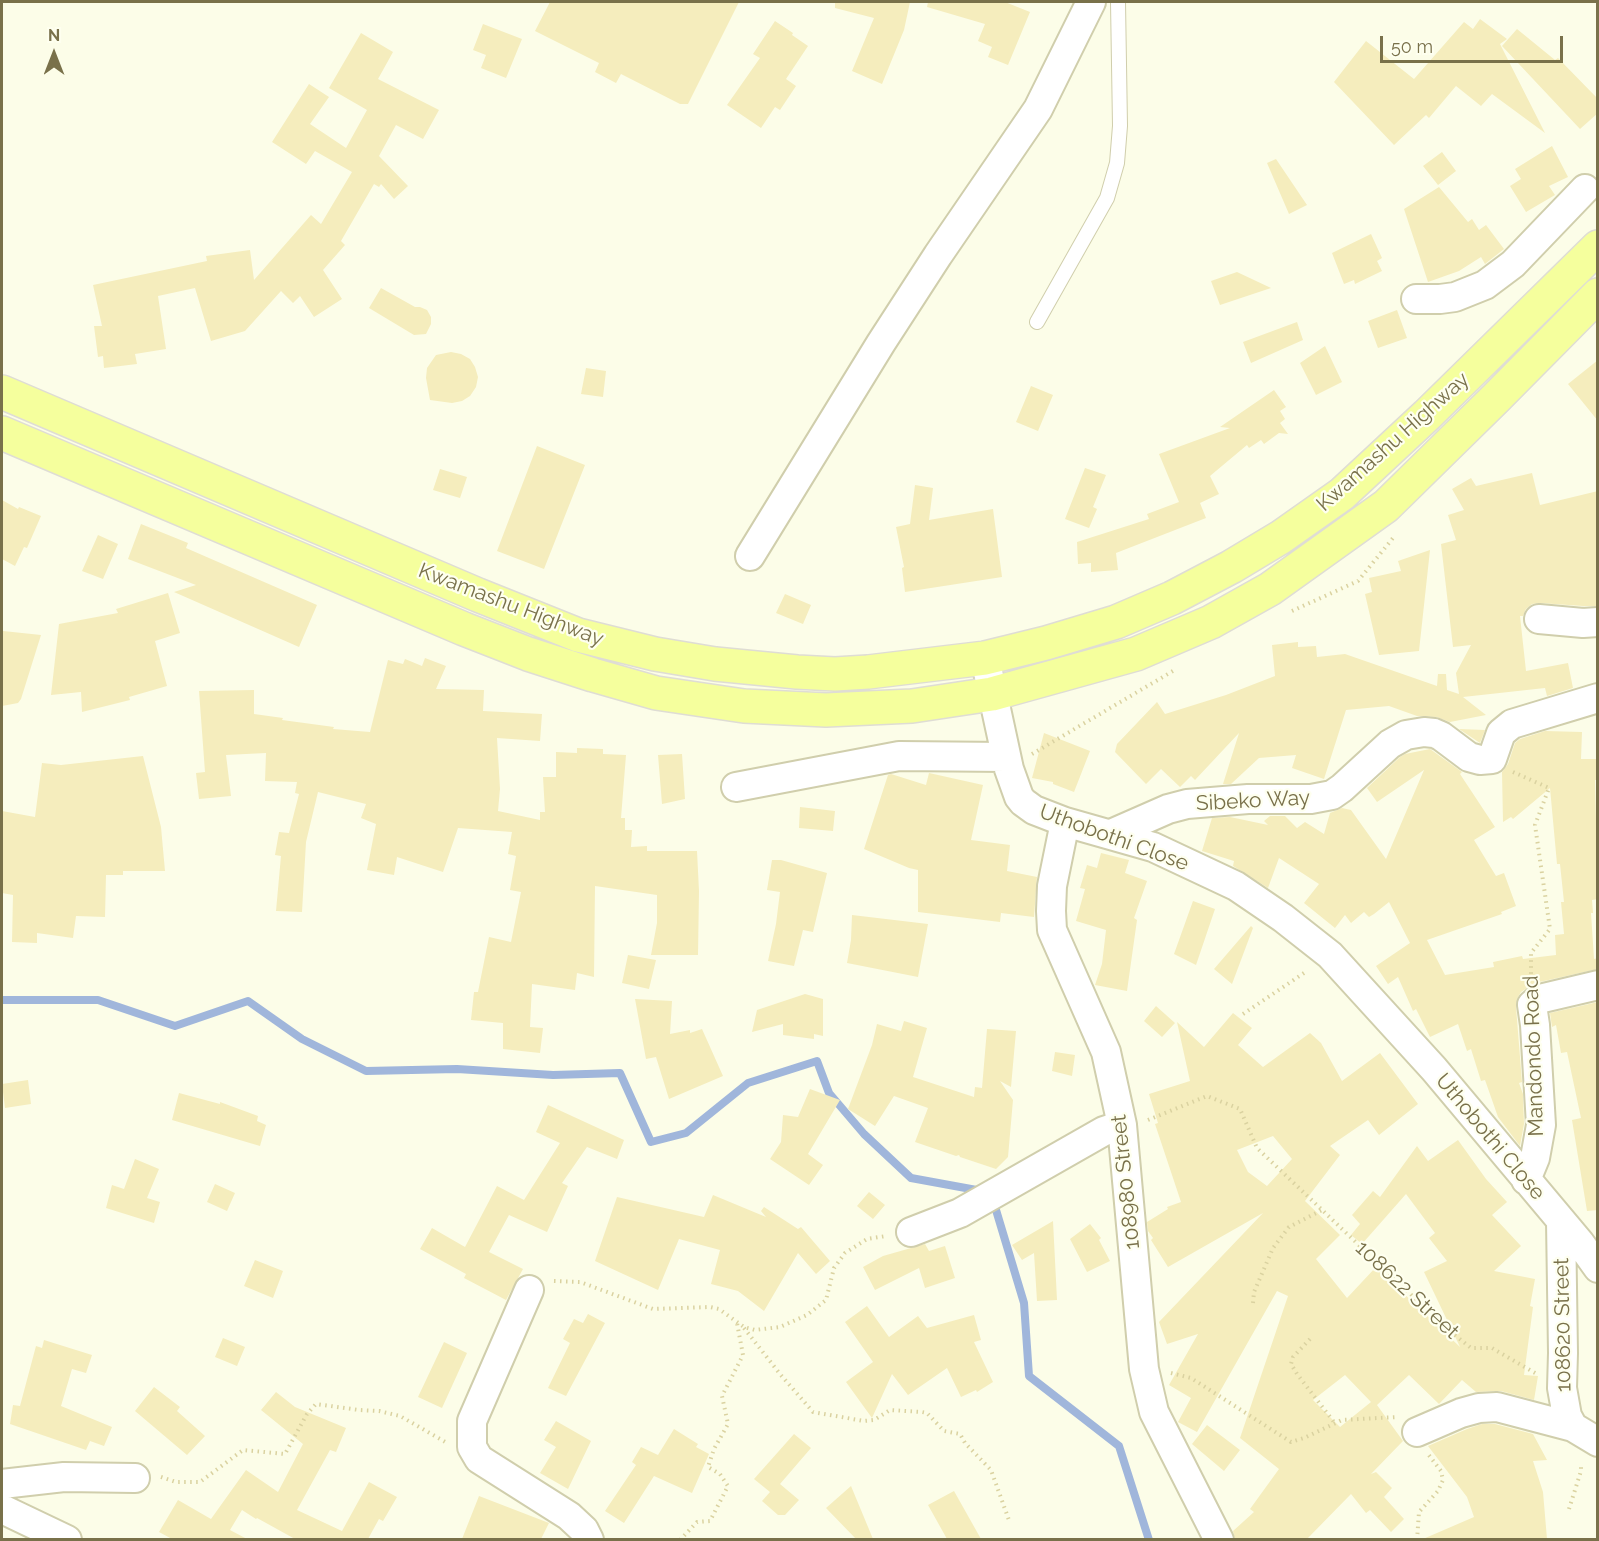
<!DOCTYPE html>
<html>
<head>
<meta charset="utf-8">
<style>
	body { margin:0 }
	#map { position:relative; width:1599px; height:1541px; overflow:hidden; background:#fcfde8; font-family:Raleway,sans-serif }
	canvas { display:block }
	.frame { position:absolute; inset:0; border:3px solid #79714a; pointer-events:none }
	.north { position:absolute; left:24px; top:24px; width:60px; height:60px; -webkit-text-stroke:4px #feffef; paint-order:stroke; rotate:0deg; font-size:16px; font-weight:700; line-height:24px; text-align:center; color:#79714a }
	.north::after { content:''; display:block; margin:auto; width:21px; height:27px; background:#79714a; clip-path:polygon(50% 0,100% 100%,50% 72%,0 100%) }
	.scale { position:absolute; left:1380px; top:36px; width:183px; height:27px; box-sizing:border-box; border:3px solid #79714a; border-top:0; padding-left:8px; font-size:18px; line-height:21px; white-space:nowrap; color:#79714a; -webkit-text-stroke:4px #feffef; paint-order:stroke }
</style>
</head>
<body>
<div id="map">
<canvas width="1599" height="1541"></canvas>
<div class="frame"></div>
<div class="north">N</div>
<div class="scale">50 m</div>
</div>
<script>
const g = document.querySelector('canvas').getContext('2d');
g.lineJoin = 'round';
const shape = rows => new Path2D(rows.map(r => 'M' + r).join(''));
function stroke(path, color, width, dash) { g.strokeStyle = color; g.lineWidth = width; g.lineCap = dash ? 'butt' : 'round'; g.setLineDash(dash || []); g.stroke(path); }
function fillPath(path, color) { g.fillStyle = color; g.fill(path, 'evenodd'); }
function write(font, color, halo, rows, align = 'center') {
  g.font = font + ' Raleway,sans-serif'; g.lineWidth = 4.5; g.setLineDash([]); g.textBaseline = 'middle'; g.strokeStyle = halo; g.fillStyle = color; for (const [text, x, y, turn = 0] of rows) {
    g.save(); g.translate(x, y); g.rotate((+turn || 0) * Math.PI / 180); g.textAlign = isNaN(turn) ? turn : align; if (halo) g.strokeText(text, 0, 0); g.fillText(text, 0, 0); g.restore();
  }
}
const stream = shape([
	[2,1000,98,1000,175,1026,248,1001,302,1039,366,1071,457,1069,553,1075,620,1073,651,1142,686,1133,748,1083,817,1061,829,1093,864,1134,911,1178,982,1191],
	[993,1200,1024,1303,1029,1376,1119,1446,1149,1540]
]);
const building = shape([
	[550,2,739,2,688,104,680,104,621,74,616,83,595,72,599,63,535,31],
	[835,2,910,2,904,30,882,84,852,71,874,18,835,8],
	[928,2,1005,2,1030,12,1008,65,988,57,992,47,978,41,985,24,927,7],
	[1480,19,1507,39,1500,44,1545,133,1492,94,1481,106,1456,86,1429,118,1426,115,1394,145,1334,82,1366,41,1414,79,1464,22,1473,29],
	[775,21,793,33,792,35,808,46,786,79,796,86,780,110,775,107,761,128,727,105,760,58,753,54],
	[483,24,522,39,506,78,481,68,486,55,473,50],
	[1517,29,1555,60,1558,58,1598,99,1598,113,1580,129,1502,46],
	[361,33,393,52,378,79,439,110,423,139,396,125,379,156,408,186,394,199,381,184,379,187,374,184,341,241,345,245,323,270,342,299,314,317,300,296,293,303,281,291,245,331,211,341,195,288,158,296,166,349,135,354,137,364,104,368,103,356,98,357,94,326,102,326,93,285,207,261,206,256,250,250,254,280,311,215,321,224,352,172,315,151,306,164,272,142,309,84,329,97,310,124,346,148,367,110,329,88],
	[1552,146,1568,177,1549,186,1555,195,1526,212,1510,186,1521,179,1515,169],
	[1442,152,1456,171,1438,185,1423,166],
	[1276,159,1307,205,1289,214,1267,163],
	[1439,187,1468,222,1472,219,1479,230,1486,225,1504,249,1485,264,1481,257,1459,271,1428,282,1404,209],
	[1371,234,1382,258,1377,261,1382,271,1355,284,1354,280,1344,284,1332,253],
	[1237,272,1271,288,1220,305,1211,281],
	[381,288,415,307,420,307,427,310,431,317,431,324,426,334,414,335,369,308],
	[1397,310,1407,338,1378,348,1368,321],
	[1297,322,1303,340,1251,363,1243,342],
	[1325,346,1342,382,1316,395,1300,363],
	[451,352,461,354,470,359,475,367,478,377,476,387,470,396,462,401,452,403,430,400,426,378,427,368,436,355],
	[1598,360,1598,421,1568,384],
	[586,368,606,371,603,397,581,394],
	[1031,386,1053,395,1038,431,1016,422],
	[1274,390,1286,407,1280,411,1285,419,1280,423,1288,434,1279,433,1264,444,1261,440,1249,448,1247,445,1210,476,1219,494,1200,503,1206,518,1116,553,1118,570,1091,572,1091,563,1078,564,1077,542,1149,519,1147,514,1179,502,1159,454,1230,428,1220,427],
	[537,446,585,465,544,569,497,551],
	[1085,468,1106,475,1093,507,1097,509,1089,528,1065,519],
	[440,469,467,477,460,498,433,490],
	[1532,473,1540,505,1598,491,1598,606,1583,606,1540,603,1532,604,1526,609,1523,616,1520,616,1526,671,1568,663,1573,688,1547,696,1545,688,1463,697,1486,715,1450,722,1436,717,1417,716,1389,706,1346,710,1324,779,1292,768,1296,755,1259,758,1231,784,1223,784,1239,733,1195,780,1191,776,1180,787,1161,769,1146,784,1115,752,1117,744,1157,702,1165,714,1226,695,1275,676,1272,645,1298,642,1298,647,1316,646,1317,657,1345,654,1437,686,1438,674,1446,674,1447,690,1459,694,1456,673,1471,645,1453,647,1441,544,1456,540,1448,515,1464,510,1452,489,1471,478,1476,486],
	[915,485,933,488,929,520,993,509,1002,577,905,592,902,568,904,567,896,527,910,524],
	[2,500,18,509,19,507,41,516,27,548,24,547,15,566,2,559],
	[141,524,188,543,186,548,317,605,299,647,174,592,196,585,128,559],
	[98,535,118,544,103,579,82,571],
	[1430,550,1419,651,1379,655,1365,594,1372,592,1369,578,1401,571,1398,561],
	[168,593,180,633,155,641,167,686,129,697,130,700,82,712,81,692,51,695,59,624,118,613,116,609],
	[785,594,811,605,803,624,776,613],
	[3,631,41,635,21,699,18,703,2,706],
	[425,658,446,666,436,689,484,690,483,711,542,714,540,741,497,738,500,789,498,811,540,820,540,812,545,812,543,777,556,777,556,752,577,753,577,748,603,749,603,754,626,755,621,818,625,818,625,830,632,830,631,847,647,846,647,851,697,851,699,891,698,955,651,955,657,923,657,895,595,886,594,977,577,973,575,990,532,984,530,1027,543,1028,540,1053,503,1049,503,1023,471,1020,474,992,478,992,489,937,511,942,521,892,510,890,516,856,508,854,512,832,458,828,443,872,397,857,394,875,367,870,376,824,361,818,366,804,318,792,306,842,302,912,276,911,281,856,275,855,279,832,289,833,299,794,295,793,297,782,265,781,266,753,226,755,231,796,199,799,196,773,205,772,199,691,254,690,254,714,283,718,282,720,334,727,333,729,370,732,388,660,403,664,405,659,422,666],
	[1459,729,1485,730,1480,743],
	[1545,731,1582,732,1581,759,1598,759,1598,780,1595,780,1598,899,1592,900,1593,913,1591,913,1594,959,1598,958,1598,969,1535,983,1521,992,1517,999,1516,1007,1522,1082,1519,1083,1523,1094,1524,1124,1520,1146,1498,1117,1485,1080,1481,1081,1471,1049,1467,1051,1458,1024,1430,1037,1416,1009,1413,1011,1398,977,1388,984,1376,966,1410,943,1389,902,1374,914,1369,917,1364,912,1351,923,1345,915,1335,928,1304,903,1319,884,1279,858,1268,888,1233,866,1234,861,1202,851,1212,818,1230,817,1268,825,1264,821,1270,816,1285,816,1297,828,1305,822,1324,834,1330,813,1342,808,1351,810,1386,859,1424,770,1377,802,1367,788,1400,757,1405,754,1430,749,1462,772,1460,774,1495,827,1474,840,1496,876,1504,873,1516,906,1501,912,1502,914,1427,940,1445,975,1494,967,1493,962,1522,956,1523,959,1556,955,1555,935,1564,934,1561,902,1564,902,1560,864,1557,864,1550,788,1513,819,1511,817,1503,822,1502,772,1508,764,1515,743,1520,739],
	[1044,733,1090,751,1074,792,1053,784,1053,782,1032,778],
	[682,754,685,799,662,804,658,755],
	[143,756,161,827,165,871,123,871,123,875,106,875,105,917,76,916,73,938,37,933,37,943,12,942,13,895,2,893,2,811,35,817,42,763,61,765],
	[929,773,983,785,971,840,1010,845,1007,871,1037,877,1034,917,1001,913,1000,922,918,912,918,870,909,868,864,849,888,775,891,774,926,785],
	[800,807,835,811,833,831,799,828],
	[1101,853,1129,860,1125,873,1147,881,1134,918,1137,920,1127,991,1095,985,1102,964,1106,930,1076,921,1085,889,1080,888,1087,865,1097,868],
	[772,860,781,860,827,873,813,932,803,930,794,966,768,961,776,924,780,892,767,890],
	[1193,901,1215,909,1196,965,1174,954],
	[852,915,928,924,918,977,847,963,851,940],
	[1251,926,1253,928,1232,984,1214,969],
	[628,955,656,960,649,989,622,983],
	[805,994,823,999,823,1036,814,1034,814,1039,783,1035,783,1024,752,1032,757,1010],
	[635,999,672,1001,670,1034,690,1030,690,1033,702,1029,723,1076,669,1099,656,1057,646,1059],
	[1598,1002,1598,1210,1587,1211,1572,1120,1581,1118,1567,1052,1561,1053,1556,1025,1552,1027,1550,1013],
	[1156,1006,1175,1023,1162,1037,1144,1021],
	[1233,1013,1252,1028,1238,1045,1263,1067,1310,1033,1321,1043,1342,1081,1380,1053,1418,1104,1379,1135,1368,1120,1330,1146,1340,1155,1305,1201,1340,1235,1316,1259,1347,1298,1376,1267,1460,1347,1424,1272,1447,1261,1429,1238,1435,1233,1406,1194,1362,1244,1351,1235,1360,1224,1352,1215,1373,1191,1380,1197,1417,1146,1428,1161,1458,1140,1486,1179,1507,1202,1492,1215,1521,1246,1494,1271,1535,1279,1530,1306,1533,1307,1524,1375,1538,1376,1534,1400,1501,1391,1476,1392,1462,1380,1439,1404,1409,1375,1377,1405,1403,1441,1371,1474,1376,1472,1392,1488,1384,1497,1404,1519,1391,1532,1370,1510,1366,1513,1351,1494,1307,1539,1235,1539,1233,1531,1254,1512,1250,1509,1279,1469,1240,1438,1288,1296,1277,1291,1197,1432,1178,1422,1191,1398,1169,1385,1198,1334,1167,1344,1159,1322,1263,1213,1168,1267,1151,1240,1153,1238,1148,1231,1147,1222,1168,1209,1167,1207,1181,1202,1155,1124,1158,1123,1149,1094,1190,1081,1177,1022,1204,1047],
	[1273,1136,1292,1159,1267,1186,1248,1172,1237,1150],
	[1345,1375,1371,1402,1340,1427,1313,1400],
	[904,1021,927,1028,913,1077,974,1097,975,1087,982,1088,987,1029,1016,1031,1011,1087,1000,1081,1013,1100,1008,1157,996,1169,960,1157,959,1155,956,1156,915,1142,928,1108,894,1096,875,1126,848,1109,872,1045,877,1024,901,1031],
	[1055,1052,1075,1055,1072,1076,1052,1071],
	[28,1080,31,1104,5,1108,2,1084],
	[810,1089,840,1100,808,1154,823,1165,809,1185,770,1159,781,1142,783,1115,798,1117],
	[179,1093,220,1104,220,1102,258,1116,257,1121,266,1125,260,1146,172,1120],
	[548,1105,624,1140,617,1159,587,1147,562,1183,568,1186,547,1232,509,1215,489,1252,523,1269,506,1300,464,1278,466,1274,420,1249,432,1228,465,1247,497,1186,524,1200,560,1143,536,1132],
	[135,1159,159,1169,147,1198,160,1202,154,1223,106,1208,112,1185,124,1189],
	[215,1184,235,1193,227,1211,207,1202],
	[869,1192,885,1205,873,1219,857,1206],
	[713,1195,766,1217,761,1211,764,1207,798,1229,801,1227,830,1261,816,1274,798,1253,764,1311,738,1291,711,1284,720,1250,679,1239,658,1290,595,1261,617,1197,704,1217],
	[1053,1221,1057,1300,1037,1301,1034,1253,1022,1260,1012,1245],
	[1090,1224,1101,1238,1099,1240,1110,1261,1087,1272,1070,1239],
	[925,1244,929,1251,945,1246,955,1278,925,1288,919,1268,875,1290,863,1267,883,1256],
	[255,1260,283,1271,273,1298,244,1286],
	[867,1306,889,1337,918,1316,927,1328,974,1315,981,1340,974,1342,993,1382,977,1392,976,1390,961,1397,947,1368,908,1395,892,1374,872,1418,846,1382,873,1362,845,1322],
	[588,1314,605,1323,566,1396,548,1388,570,1343,563,1339,574,1319,583,1323],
	[223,1338,245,1347,237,1366,215,1357],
	[44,1340,92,1355,86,1373,72,1369,61,1406,112,1427,104,1446,90,1441,86,1450,10,1424,13,1405,20,1406,36,1346,42,1348],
	[444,1342,467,1353,442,1408,418,1397],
	[154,1387,180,1407,177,1411,205,1436,187,1455,135,1411],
	[276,1392,295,1407,346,1428,336,1452,330,1450,297,1510,342,1531,369,1482,397,1497,383,1521,379,1519,368,1539,295,1539,257,1518,256,1519,242,1510,230,1530,247,1539,172,1539,159,1532,178,1500,211,1519,246,1470,278,1492,303,1444,261,1410],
	[556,1421,591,1441,568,1489,540,1473,556,1447,544,1440],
	[1482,1424,1495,1424,1533,1434,1547,1460,1533,1461,1543,1492,1547,1539,1423,1539,1474,1517,1467,1497,1428,1446,1467,1429],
	[1207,1425,1240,1450,1224,1471,1192,1444],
	[674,1429,698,1444,696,1447,709,1454,692,1493,654,1476,624,1523,605,1511,636,1465,632,1462,641,1447,658,1455],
	[794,1434,811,1448,780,1484,799,1500,785,1515,778,1515,762,1501,770,1492,754,1479],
	[851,1486,873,1539,856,1539,826,1508],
	[954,1491,981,1539,947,1539,928,1505],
	[479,1496,549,1523,541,1539,462,1539]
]);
const path = shape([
	[1292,611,1358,581,1393,538],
	[1032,754,1173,671],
	[1513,772,1549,788,1535,825,1550,929,1531,953,1531,974],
	[1243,1014,1307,971],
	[1148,1120,1207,1096,1240,1109,1257,1148,1445,1327,1471,1348,1492,1348,1537,1374],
	[554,1281,580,1282,653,1309,710,1307,719,1309,744,1327,755,1330,780,1327,807,1315,826,1300,834,1268,845,1253,867,1239,886,1236],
	[1253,1303,1254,1292,1273,1248,1289,1227,1322,1210],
	[744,1328,780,1374,813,1412,864,1421,874,1420,890,1410,922,1412,927,1413,944,1431,960,1434,965,1443,991,1470,1010,1523],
	[1310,1339,1293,1357,1291,1364,1297,1374,1334,1422],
	[1171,1373,1191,1378,1291,1442,1304,1438,1342,1420,1397,1417],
	[161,1477,176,1482,200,1482,243,1450,285,1454,307,1414,316,1404,359,1410,379,1411,400,1416,447,1443],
	[1569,1509,1581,1471,1581,1463],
	[680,1540,697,1522,710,1521,728,1486,720,1474,708,1467,714,1449,728,1424,722,1396,743,1355,737,1323],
	[1417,1540,1419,1512,1438,1491,1443,1480,1441,1471,1428,1454]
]);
const lane = shape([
	[1037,322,1107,198,1117,163,1120,126,1118,2]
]);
const street = shape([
	[1416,299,1440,299,1455,297,1485,285,1513,264,1585,189],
	[750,556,881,343,938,255,1038,109,1091,2],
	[1539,619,1583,623,1598,622],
	[985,658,1009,769,1019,797,1023,802,1034,810,1065,822,1153,847,1236,886,1283,918,1330,955,1434,1069,1580,1243,1598,1268],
	[736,787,899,756,1006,757],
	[1065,822,1052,886,1051,911,1052,930,1106,1052,1122,1125,1144,1369,1154,1412,1219,1540],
	[1111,834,1168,809,1187,804,1248,799,1311,799,1332,795,1342,788,1390,744,1406,735,1424,732,1434,733,1441,736,1469,757,1480,760,1492,759,1501,733,1512,724,1598,698],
	[1526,1180,1535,1158,1541,1125,1535,1025,1532,1005,1539,999,1598,985],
	[1561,1221,1563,1353,1562,1388,1567,1416,1573,1427,1598,1442],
	[911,1232,960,1213,1104,1131,1122,1125],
	[529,1290,472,1421,472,1447,479,1459,569,1516,584,1530,589,1540],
	[1417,1432,1461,1413,1479,1408,1497,1407,1573,1427],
	[2,1484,64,1477,135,1478],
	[2,1509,67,1540]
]);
const primary = shape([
	[2,392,478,595,578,635,655,654,715,664,797,672,835,674,868,672,985,658,1046,643,1116,622,1172,598,1231,567,1281,537,1342,494,1427,415,1598,247],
	[2,433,464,629,528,654,593,675,656,693,744,706,826,710,912,706,992,694,1136,654,1211,622,1270,589,1386,506,1496,398,1598,295]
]);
const streetNames = [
	["Kwamashu Highway",1393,442,-42],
	["Kwamashu Highway",511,605,21],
	["Sibeko Way",1253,801,-3],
	["Uthobothi Close",1114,838,20],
	["Mandondo Road",1534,1056,-92],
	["Uthobothi Close",1490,1137,50],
	["108980 Street",1126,1182,-96],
	["108622 Street",1407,1290,43],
	["108620 Street",1563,1325,-91]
];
stroke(stream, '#a0b6db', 8);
fillPath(building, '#f5edbd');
stroke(lane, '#d0ceac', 16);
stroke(street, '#d0ceac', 32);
stroke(primary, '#dfddd4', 36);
stroke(path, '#dad2a0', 4, [1.5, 4.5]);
stroke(lane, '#fff', 14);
stroke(street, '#fff', 28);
stroke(primary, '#f5ff9d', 33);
write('21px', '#79714a', '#feffef', streetNames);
</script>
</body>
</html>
